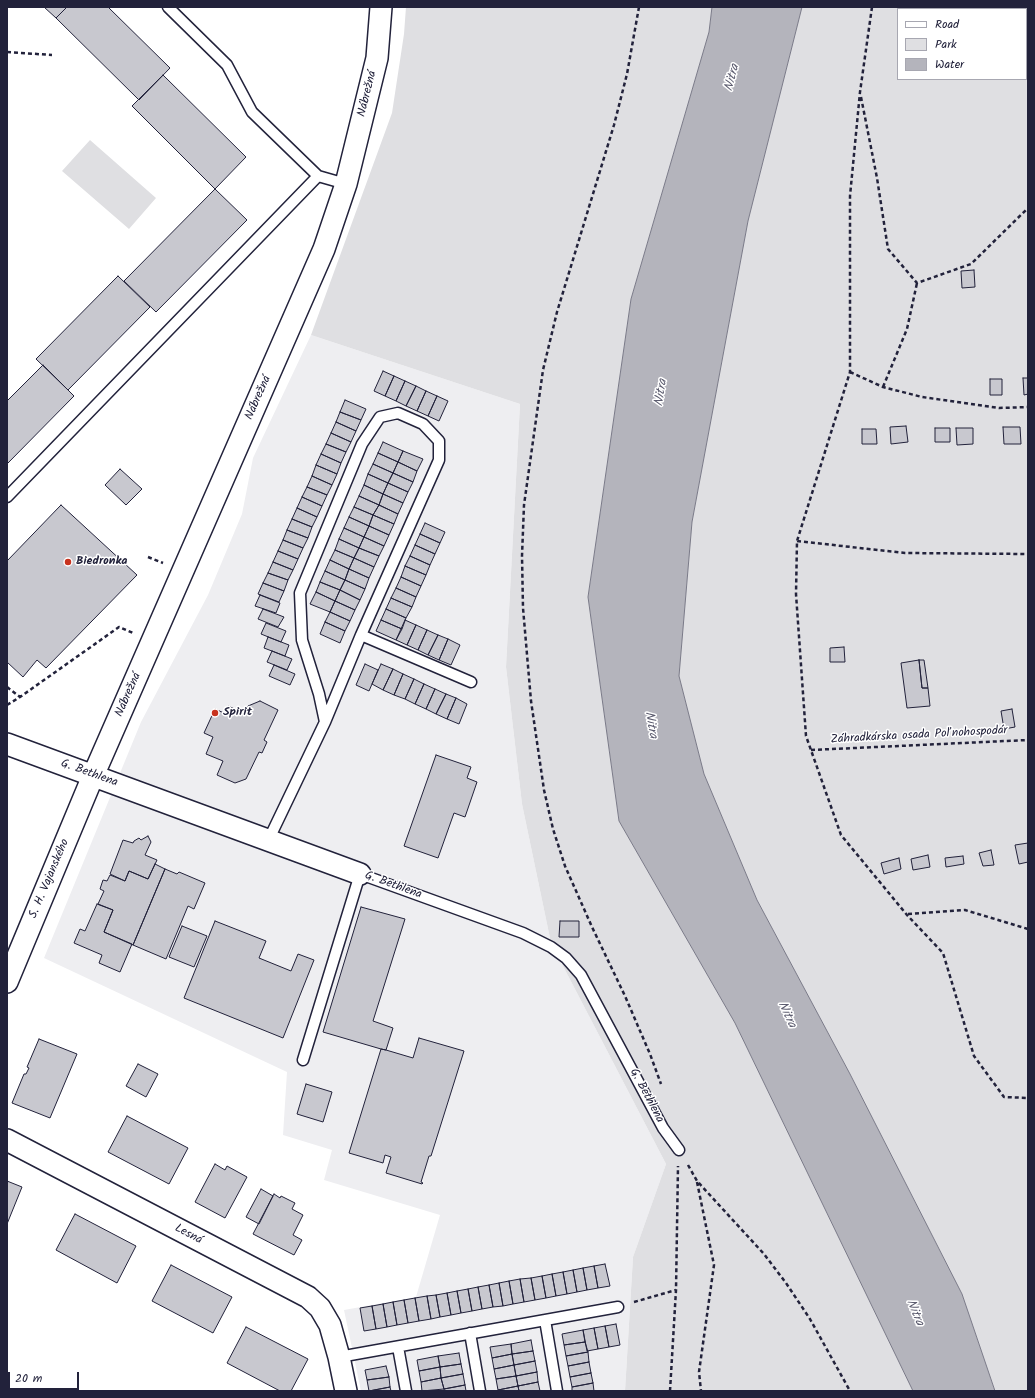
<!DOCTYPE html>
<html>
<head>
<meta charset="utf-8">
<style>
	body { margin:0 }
	#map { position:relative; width:1035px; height:1398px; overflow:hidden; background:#fff; font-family:Kalam,sans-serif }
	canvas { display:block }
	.frame { position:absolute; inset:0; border:8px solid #22223b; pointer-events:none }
	.legend { position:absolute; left:897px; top:8px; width:130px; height:72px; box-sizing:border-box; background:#fff; border:1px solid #a7a7b1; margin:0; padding:5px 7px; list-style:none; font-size:12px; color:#22223b }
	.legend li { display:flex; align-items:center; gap:8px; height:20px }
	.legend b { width:20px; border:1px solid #a7a7b1 }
	.scale { position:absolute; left:8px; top:1372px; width:71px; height:18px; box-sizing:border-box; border:2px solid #22223b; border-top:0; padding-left:5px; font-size:12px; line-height:14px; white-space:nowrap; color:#22223b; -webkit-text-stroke:3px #fff; paint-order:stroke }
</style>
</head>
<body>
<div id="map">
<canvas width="1035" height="1398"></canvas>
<div class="frame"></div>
<ul class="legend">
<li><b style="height:5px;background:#fff"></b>Road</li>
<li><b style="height:11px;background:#dfdfe2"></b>Park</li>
<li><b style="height:11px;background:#b4b4bc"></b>Water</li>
</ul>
<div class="scale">20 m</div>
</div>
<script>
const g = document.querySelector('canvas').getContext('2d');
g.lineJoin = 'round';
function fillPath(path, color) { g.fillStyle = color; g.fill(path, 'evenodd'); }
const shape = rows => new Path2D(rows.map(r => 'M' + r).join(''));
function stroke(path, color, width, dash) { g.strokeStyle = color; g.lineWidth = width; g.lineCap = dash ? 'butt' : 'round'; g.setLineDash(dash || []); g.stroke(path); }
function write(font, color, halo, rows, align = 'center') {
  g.font = font + ' Kalam,sans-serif'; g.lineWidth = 3; g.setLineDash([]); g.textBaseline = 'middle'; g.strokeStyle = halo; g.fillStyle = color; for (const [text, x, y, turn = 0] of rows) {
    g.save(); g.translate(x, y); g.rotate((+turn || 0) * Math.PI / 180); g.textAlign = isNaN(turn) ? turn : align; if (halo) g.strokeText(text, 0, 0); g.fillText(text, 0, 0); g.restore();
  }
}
const built = shape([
	[311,335,520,404,506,667,522,804,551,943,666,1164,633,1257,625,1391,361,1391,344,1310,416,1297,440,1215,324,1180,332,1150,283,1135,287,1072,44,958,141,722,208,595,242,514,253,458]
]);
const green = shape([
	[406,7,712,7,709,32,631,299,588,597,619,821,735,1023,913,1391,625,1391,633,1257,666,1164,551,943,522,804,506,667,520,404,311,335,392,113,404,34],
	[802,7,1028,7,1028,1391,995,1391,962,1294,850,1074,757,900,704,774,679,676,692,522,748,221],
	[898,9,1026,9,1026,79,898,79],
	[90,140,156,198,129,229,62,171]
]);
const water = shape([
	[712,7,802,7,748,221,692,522,679,676,704,774,757,900,850,1074,962,1294,995,1391,913,1391,735,1023,619,821,588,597,631,299,709,32,712,7]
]);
const building = shape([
	[44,7,67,7,56,18,44,7],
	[67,7,108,7,170,68,139,100,56,18,67,7],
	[163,75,246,157,215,189,132,106,163,75],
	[215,189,247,220,156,312,124,281,215,189],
	[974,270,975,287,962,288,961,271,974,270],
	[118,276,150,307,68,390,36,359,118,276],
	[43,365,74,396,7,464,7,401,43,365],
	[383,371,394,376,385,396,374,391,383,371],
	[394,376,405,381,396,401,385,396,394,376],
	[1023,378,1028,378,1028,394,1024,395,1023,378],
	[990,379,1002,379,1002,395,990,395,990,379],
	[405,381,416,386,406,406,396,401,405,381],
	[416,386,426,391,417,411,406,406,416,386],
	[426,391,437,396,428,416,417,411,426,391],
	[437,396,448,401,439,421,428,416,437,396],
	[345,400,366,409,361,420,340,412,345,400],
	[340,412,361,420,356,431,336,422,340,412],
	[336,422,356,431,351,442,331,433,336,422],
	[906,426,908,442,891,444,890,427,906,426],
	[1003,427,1020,427,1021,444,1004,444,1003,427],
	[935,428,950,428,950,442,935,442,935,428],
	[956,428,973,428,973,444,957,445,956,428],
	[862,429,876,429,877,444,862,444,862,429],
	[331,433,351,442,346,452,326,444,331,433],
	[383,442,403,451,398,462,378,453,383,442],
	[326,444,346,452,341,463,321,454,326,444],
	[403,451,423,459,417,471,398,462,403,451],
	[378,453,398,462,393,473,373,464,378,453],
	[321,454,341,463,337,474,316,465,321,454],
	[398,462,417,471,413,482,393,473,398,462],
	[373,464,393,473,388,483,368,474,373,464],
	[316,465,337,474,332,485,312,476,316,465],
	[120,469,142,489,126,505,105,485,120,469],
	[393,473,413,482,408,492,388,483,393,473],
	[368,474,388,483,383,494,364,485,368,474],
	[312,476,332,485,327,495,307,487,312,476],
	[388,483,408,492,403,503,383,494,388,483],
	[364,485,383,494,379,505,359,496,364,485],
	[307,487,327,495,322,506,302,497,307,487],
	[383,494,403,503,398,514,379,505,383,494],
	[359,496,379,505,373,515,354,507,359,496],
	[302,497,322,506,317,517,297,508,302,497],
	[61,505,137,575,46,668,37,660,23,677,7,662,7,561,61,505],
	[379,505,398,514,394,524,373,515,379,505],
	[354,507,373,515,369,526,349,517,354,507],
	[297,508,317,517,312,527,292,519,297,508],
	[373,515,394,524,389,535,369,526,373,515],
	[349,517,369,526,364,537,344,528,349,517],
	[292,519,312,527,308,538,287,530,292,519],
	[425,523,445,532,440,543,420,534,425,523],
	[369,526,389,535,384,546,364,537,369,526],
	[344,528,364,537,359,548,339,539,344,528],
	[287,530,308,538,303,548,283,540,287,530],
	[420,534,440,543,435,554,415,545,420,534],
	[364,537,384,546,379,556,359,548,364,537],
	[339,539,359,548,354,558,335,550,339,539],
	[283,540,303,548,298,559,278,551,283,540],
	[415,545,435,554,430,565,410,556,415,545],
	[359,548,379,556,374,567,354,558,359,548],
	[335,550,354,558,349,569,330,560,335,550],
	[278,551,298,559,293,570,273,562,278,551],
	[410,556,430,565,426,575,405,566,410,556],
	[354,558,374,567,369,578,349,569,354,558],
	[330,560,349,569,345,580,325,571,330,560],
	[273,562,293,570,288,580,268,573,273,562],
	[405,566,426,575,421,586,401,577,405,566],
	[349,569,369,578,365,589,345,580,349,569],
	[325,571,345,580,340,590,320,582,325,571],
	[268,573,288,580,284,591,263,583,268,573],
	[401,577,421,586,416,597,396,588,401,577],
	[345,580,365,589,360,600,340,590,345,580],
	[320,582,340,590,335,601,316,592,320,582],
	[263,583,284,591,279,602,258,594,263,583],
	[396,588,416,597,412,607,391,598,396,588],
	[340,590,360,600,355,610,335,601,340,590],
	[316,592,335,601,330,612,310,604,316,592],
	[260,595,280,603,276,613,255,606,260,595],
	[391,598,412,607,406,618,386,609,391,598],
	[335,601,355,610,350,621,330,612,335,601],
	[263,609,284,617,278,627,258,619,263,609],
	[386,609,406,618,402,629,381,620,386,609],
	[330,612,350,621,345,631,325,622,330,612],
	[381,620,402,629,396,640,376,631,381,620],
	[405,620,416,625,407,645,396,640,405,620],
	[325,622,345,631,340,643,320,634,325,622],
	[266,623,286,631,281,642,261,634,266,623],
	[416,625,427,630,418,650,407,645,416,625],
	[427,630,438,635,428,655,418,650,427,630],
	[438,635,448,639,439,660,428,655,438,635],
	[268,637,289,645,285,656,264,648,268,637],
	[448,639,460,645,451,665,439,660,448,639],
	[844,647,845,662,830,662,830,648,844,647],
	[272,651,292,659,287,670,267,662,272,651],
	[919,660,924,660,928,688,922,688,919,660],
	[919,660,922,688,928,688,930,706,907,708,901,663,919,660],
	[365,664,378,670,369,691,356,685,365,664],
	[381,664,393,669,383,690,372,684,381,664],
	[274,665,295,674,290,685,269,676,274,665],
	[393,669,403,674,394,695,383,690,393,669],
	[403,674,414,679,405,699,394,695,403,674],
	[414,679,424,684,415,704,405,699,414,679],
	[424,684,435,689,426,709,415,704,424,684],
	[435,689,446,694,436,714,426,709,435,689],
	[446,694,456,698,447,719,436,714,446,694],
	[456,698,467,704,459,724,447,719,456,698],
	[260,701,278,710,264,740,267,742,262,753,259,752,246,779,235,783,217,775,223,761,206,754,213,737,204,733,215,709,224,713,228,706,244,713,248,706,260,701],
	[1012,709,1015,727,1004,729,1001,711,1012,709],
	[436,755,471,767,467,778,477,782,465,817,454,813,438,858,404,846,436,755],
	[148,836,151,842,145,855,157,860,148,879,129,871,125,881,110,874,123,840,133,843,134,841,139,838,141,840,148,836],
	[1028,843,1028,862,1019,864,1015,845,1028,843],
	[991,850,994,865,983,866,979,853,991,850],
	[928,855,930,867,913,870,911,859,928,855],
	[963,856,964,864,946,867,945,858,963,856],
	[899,858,901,869,884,874,881,863,899,858],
	[155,864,165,869,133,945,104,932,113,910,98,904,104,891,100,889,103,880,107,881,110,875,125,881,129,871,148,879,155,864],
	[165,869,177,874,179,872,205,883,194,909,188,906,166,959,133,945,165,869],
	[97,904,113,910,104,932,132,944,120,972,99,963,102,955,74,943,80,929,85,931,97,904],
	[361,907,405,919,373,1021,393,1028,386,1050,381,1049,323,1032,361,907],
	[215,921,266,941,259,958,291,971,298,954,314,960,283,1038,184,998,215,921],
	[560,921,579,921,579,937,559,937,560,921],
	[182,926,207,936,194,967,169,957,182,926],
	[419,1038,464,1051,431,1156,429,1156,421,1182,423,1183,422,1184,386,1173,391,1157,385,1155,383,1163,349,1153,381,1049,386,1050,413,1058,419,1038],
	[39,1039,77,1054,50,1118,12,1103,24,1074,26,1074,29,1068,27,1067,39,1039],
	[138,1064,158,1074,146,1097,126,1086,138,1064],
	[306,1084,332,1092,323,1122,297,1114,306,1084],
	[127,1116,188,1148,169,1184,108,1152,127,1116],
	[215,1164,225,1170,227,1166,247,1177,225,1218,195,1202,215,1164],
	[7,1181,22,1187,7,1224,7,1181],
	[261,1189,273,1196,259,1224,246,1217,261,1189],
	[274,1194,280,1198,281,1196,295,1203,292,1209,303,1215,293,1235,302,1240,294,1255,253,1234,274,1194],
	[75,1214,136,1246,117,1283,56,1250,75,1214],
	[605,1264,610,1286,598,1288,594,1266,605,1264],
	[171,1265,232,1297,213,1333,152,1301,171,1265],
	[594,1266,598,1288,587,1290,583,1268,594,1266],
	[583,1268,587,1290,577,1292,573,1270,583,1268],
	[573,1270,577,1292,567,1294,563,1272,573,1270],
	[563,1272,567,1294,556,1296,552,1274,563,1272],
	[552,1274,556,1296,546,1298,542,1276,552,1274],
	[542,1276,546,1298,535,1300,531,1278,542,1276],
	[531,1278,535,1300,524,1302,520,1279,531,1278],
	[520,1279,524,1302,513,1304,509,1281,520,1279],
	[509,1281,513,1304,503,1306,499,1283,509,1281],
	[499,1283,503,1306,493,1307,489,1285,499,1283],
	[489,1285,493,1307,482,1309,478,1287,489,1285],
	[478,1287,482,1309,472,1311,468,1289,478,1287],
	[468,1289,472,1311,461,1313,457,1291,468,1289],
	[457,1291,461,1313,451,1315,447,1293,457,1291],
	[447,1293,451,1315,440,1317,436,1295,447,1293],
	[436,1295,440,1317,431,1319,427,1296,436,1295],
	[427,1296,431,1319,419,1321,415,1298,427,1296],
	[415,1298,419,1321,408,1323,404,1300,415,1298],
	[404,1300,408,1323,397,1325,393,1302,404,1300],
	[393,1302,397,1325,387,1327,383,1304,393,1302],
	[383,1304,387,1327,376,1329,372,1306,383,1304],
	[372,1306,376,1329,364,1331,360,1308,372,1306],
	[616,1324,620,1345,609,1347,605,1326,616,1324],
	[605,1326,609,1347,598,1349,594,1328,605,1326],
	[246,1327,308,1359,291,1391,280,1391,227,1363,246,1327],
	[594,1328,598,1349,587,1351,583,1330,594,1328],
	[583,1330,585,1342,564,1345,562,1334,583,1330],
	[531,1340,533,1351,512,1354,511,1344,531,1340],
	[585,1342,588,1352,566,1356,564,1345,585,1342],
	[511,1344,512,1354,492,1358,490,1347,511,1344],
	[533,1351,535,1361,514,1365,512,1354,533,1351],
	[588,1352,589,1362,568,1366,566,1356,588,1352],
	[459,1353,461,1364,440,1367,438,1356,459,1353],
	[512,1354,514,1365,494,1369,492,1358,512,1354],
	[438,1356,440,1367,419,1371,417,1360,438,1356],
	[535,1361,537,1372,516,1376,514,1365,535,1361],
	[589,1362,591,1373,570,1377,568,1366,589,1362],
	[461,1364,463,1374,441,1378,440,1367,461,1364],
	[514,1365,516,1376,496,1379,494,1369,514,1365],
	[386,1366,389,1377,367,1380,365,1370,386,1366],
	[440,1367,441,1378,421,1382,419,1371,440,1367],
	[537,1372,538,1382,518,1386,516,1376,537,1372],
	[591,1373,593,1383,572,1387,570,1377,591,1373],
	[463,1374,465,1385,444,1389,441,1378,463,1374],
	[516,1376,518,1386,498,1390,496,1379,516,1376],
	[389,1377,390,1387,369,1391,367,1380,389,1377],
	[441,1378,444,1389,422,1391,421,1382,441,1378],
	[538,1382,540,1391,519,1391,518,1386,538,1382],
	[593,1383,594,1391,572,1391,572,1387,593,1383],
	[465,1385,466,1391,444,1391,444,1389,465,1385],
	[518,1386,519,1391,498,1391,498,1390,518,1386],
	[390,1387,391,1391,369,1391,390,1387]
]);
const path = shape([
	[639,7,627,74,614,125,557,312,543,370,524,505,522,556,523,608,531,701,544,790,553,829,565,866,592,927,625,996,650,1054,661,1084],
	[872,7,860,92,850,196,850,372,797,541,796,594,806,736,841,835,907,915,943,953,974,1056,1004,1097,1028,1098],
	[7,52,52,55],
	[861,97,877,178,888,249,917,283,971,264,1028,208],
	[850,372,883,387,922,397,999,408,1028,407],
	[883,387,907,329,917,283],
	[797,541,905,553,1028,554],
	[148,557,163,563],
	[7,687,20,697],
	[7,705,20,697,119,627,133,633],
	[811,750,1028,740],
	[908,914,965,910,1028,929],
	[688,1165,697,1181,764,1254,786,1283,810,1319,850,1391],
	[697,1182,714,1265,699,1372,701,1391],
	[634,1302,676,1290],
	[670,1391,676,1290,678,1166]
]);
const lane = shape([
	[168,7,227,65,252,112,318,176],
	[7,497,318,176,346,184],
	[361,635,471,682],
	[268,841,325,722,361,635,439,460,439,441,423,424,398,413,380,417,362,444,300,593,302,640,319,694,325,722],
	[303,1060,360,874,523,933,551,947,566,958,581,975,663,1128,679,1150],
	[545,1320,557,1391],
	[470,1333,480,1391],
	[398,1347,406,1391],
	[339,1357,618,1307]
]);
const street = shape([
	[7,744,360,874],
	[7,982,93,776,324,249,346,184,377,58,381,7],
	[7,1140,308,1297,320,1308,330,1325,339,1357,346,1391]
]);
const markers = [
	[68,562,4,"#c8321e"],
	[215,713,4,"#c8321e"]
];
const streetNames = [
	["Nábrežná",368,94,-76],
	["Nábrežná",259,398,-66],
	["Nábrežná",129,695,-66],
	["Záhradkárska osada Poľnohospodár",919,736,-3],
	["G. Bethlena",89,774,20],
	["S. H. Vajanského",50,879,-67],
	["G. Bethlena",393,886,20],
	["G. Bethlena",646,1096,62],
	["Lesná",188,1235,28]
];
const poiNames = [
	["Biedronka",76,562],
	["Spirit",223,713]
];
const waterNames = [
	["Nitra",733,78,-76],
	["Nitra",662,393,-81],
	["Nitra",650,725,80],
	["Nitra",786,1015,65],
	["Nitra",914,1313,67]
];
fillPath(built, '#eeeef1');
fillPath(green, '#dfdfe2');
fillPath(water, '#b4b4bc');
stroke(water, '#7a7a88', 1);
fillPath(building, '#c8c8cf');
stroke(building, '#22223b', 1);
stroke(lane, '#22223b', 13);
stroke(street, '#22223b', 24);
stroke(path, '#22223b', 2.5, [4, 3]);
stroke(lane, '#fff', 10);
stroke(street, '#fff', 21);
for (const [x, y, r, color] of markers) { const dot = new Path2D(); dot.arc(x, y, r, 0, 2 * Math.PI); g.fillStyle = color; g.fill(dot); stroke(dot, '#fff', 1.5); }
write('12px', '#22223b', '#fff', streetNames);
write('bold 12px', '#22223b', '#fff', poiNames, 'left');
write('italic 13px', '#5c5c6f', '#fff', waterNames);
</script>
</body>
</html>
